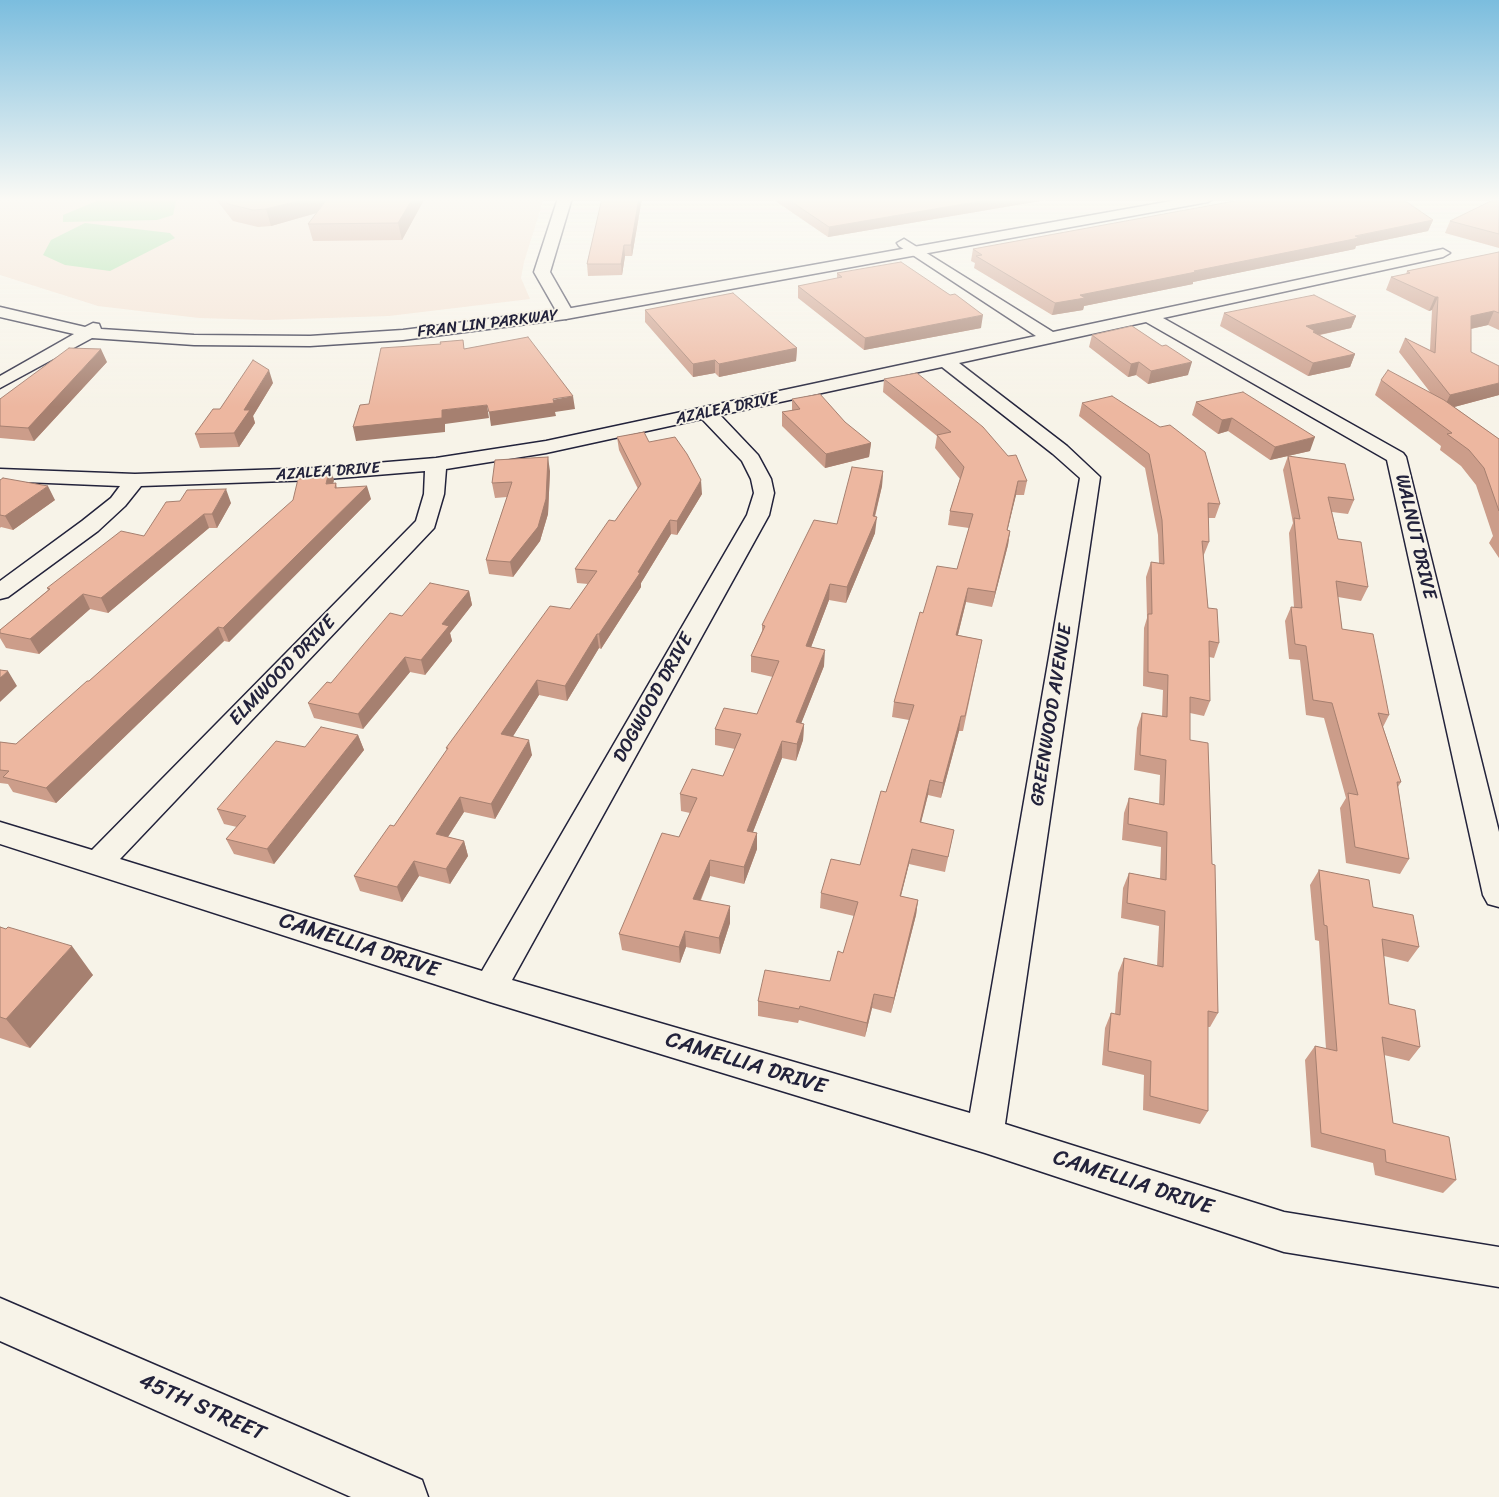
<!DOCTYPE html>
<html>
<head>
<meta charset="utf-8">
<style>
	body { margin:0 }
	canvas { display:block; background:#f7f3e8 }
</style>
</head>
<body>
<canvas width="1499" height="1497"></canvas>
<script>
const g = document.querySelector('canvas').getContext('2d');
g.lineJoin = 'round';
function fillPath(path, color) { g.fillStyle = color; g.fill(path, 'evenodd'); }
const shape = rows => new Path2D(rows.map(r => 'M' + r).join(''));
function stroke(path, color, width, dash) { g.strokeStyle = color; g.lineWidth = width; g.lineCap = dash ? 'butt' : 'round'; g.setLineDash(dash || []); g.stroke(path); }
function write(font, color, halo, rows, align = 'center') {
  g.font = font + ' Sriracha,sans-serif'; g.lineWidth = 4; g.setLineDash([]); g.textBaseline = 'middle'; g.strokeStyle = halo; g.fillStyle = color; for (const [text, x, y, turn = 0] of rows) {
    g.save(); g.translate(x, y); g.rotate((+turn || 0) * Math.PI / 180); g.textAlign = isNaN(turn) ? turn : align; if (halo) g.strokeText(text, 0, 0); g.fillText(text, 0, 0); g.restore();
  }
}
const built = shape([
	[0,198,544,198,524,262,521,278,530,299,389,316,266,320,199,318,98,306,0,275]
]);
const green = shape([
	[104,198,177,198,173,215,157,220,63,222,63,215],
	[85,223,170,233,175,238,110,271,65,265,43,255,51,240]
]);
const street = shape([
	[558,198,572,198,550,272,574,314,566,319,558,314,534,272,558,198],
	[904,239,1053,332,1443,249,1450,253,1443,257,1163,318,1403,453,1406,457,1499,832,1499,907,1488,904,1483,895,1387,460,1146,322,959,363,1067,446,1100,477,1005,1124,1284,1212,1499,1247,1499,1287,1284,1252,985,1153,490,1002,0,844,0,822,92,850,416,521,424,494,425,471,315,480,141,486,125,506,98,531,8,597,0,599,0,581,82,521,111,498,120,486,0,481,0,469,135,474,315,468,436,458,546,441,1036,336,899,246,897,243,904,239],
	[942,367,1053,454,1080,478,970,1113,512,980,769,515,774,493,771,479,758,455,720,415,942,367],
	[702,419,742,461,751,479,754,493,747,515,482,971,120,859,434,528,444,494,446,469,546,453,702,419]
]);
const secondary = shape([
	[1188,198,1215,198,1208,202,566,319,403,340,310,346,194,345,92,338,0,388,0,376,74,334,0,317,0,307,85,327,93,323,99,324,101,329,194,335,310,336,403,330,566,309,1188,198],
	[0,1298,422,1480,428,1497,351,1497,0,1341,0,1298]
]);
const wall = shape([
	[215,198,425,198,402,240,313,241,308,224,317,213,271,226,258,227,233,221],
	[602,198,642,198,632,256,625,256,622,275,588,276,587,264],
	[771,198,1058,198,828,237],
	[1499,198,1499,248,1445,233,1450,221],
	[1433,220,1428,231,1356,246,1355,249,1193,282,1193,284,1084,306,1083,310,1052,315,974,268,975,263,971,261,973,249],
	[1499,252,1499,330,1488,325,1471,329,1471,352,1499,395,1454,407,1499,439,1499,558,1489,543,1493,536,1476,485,1461,466,1440,450,1441,446,1375,395,1381,380,1430,392,1399,352,1405,338,1430,350,1432,310,1429,311,1386,290,1391,277,1406,274,1407,271],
	[837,273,981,328,864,350,798,298,798,286,837,278],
	[645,310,797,348,796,361,719,377,715,373,693,377,645,322],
	[1224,313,1356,316,1351,328,1320,335,1355,354,1350,367,1308,376,1220,326],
	[1092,335,1162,346,1188,375,1148,384,1136,375,1128,377,1089,347],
	[107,362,34,441,0,438,0,399],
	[884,379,1027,481,1024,495,1016,495,1007,530,1010,531,1008,545,992,607,966,602,958,635,982,640,979,655,963,731,959,731,941,798,928,795,921,823,954,830,945,872,909,864,901,896,918,900,916,915,891,1013,872,1008,865,1037,799,1020,798,1023,758,1016,758,1001,830,981,843,953,854,916,820,908,821,893,860,865,886,792,909,720,892,717,894,702,923,613,957,569,969,528,948,525,950,511,960,479,935,448,937,436,883,392],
	[273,383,253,416,255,423,239,447,200,448,195,434,220,409],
	[792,399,871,443,869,457,825,468,782,426,782,412,792,411],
	[1196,402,1310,451,1270,460,1228,431,1218,434,1192,415],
	[1082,403,1220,504,1215,518,1208,518,1209,542,1203,557,1208,608,1219,643,1214,658,1209,657,1210,701,1204,716,1190,713,1190,740,1212,864,1218,1013,1210,1027,1208,1027,1208,1111,1200,1124,1143,1110,1144,1075,1102,1065,1105,1028,1111,1013,1115,1014,1118,973,1124,958,1157,966,1159,926,1121,918,1123,888,1129,873,1160,879,1161,847,1122,840,1124,813,1129,798,1159,804,1160,775,1134,770,1137,728,1142,713,1162,716,1163,690,1143,686,1144,628,1147,618,1146,577,1151,562,1159,563,1158,535,1145,468,1079,416],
	[617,437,649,442,702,494,677,535,671,534,641,583,641,587,601,649,599,648,567,701,539,695,513,736,532,755,495,819,464,812,448,837,464,841,468,856,450,884,419,876,402,902,360,891,354,876,394,826,447,750,446,748,570,609,588,584,577,583,575,569,615,521,638,489,619,450],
	[1288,456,1354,500,1348,514,1332,512,1338,539,1368,587,1361,601,1338,597,1342,629,1389,715,1383,727,1401,782,1398,787,1409,859,1400,874,1346,863,1340,808,1346,798,1324,718,1306,715,1300,660,1289,659,1285,621,1291,607,1294,607,1289,533,1293,523,1283,470],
	[550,471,548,514,540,541,513,577,489,574,486,560,507,497,495,498,492,483],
	[883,471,882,486,875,517,875,533,846,603,829,600,811,647,824,666,801,723,804,724,803,740,796,761,782,758,753,832,757,833,757,849,744,884,710,876,701,900,730,923,720,954,686,947,680,963,622,950,619,934,679,837,690,813,681,811,680,794,723,776,735,749,715,745,715,729,757,714,773,677,751,672,751,656,762,631,762,625,837,524],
	[0,480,55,500,13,530,1,527,0,528],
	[334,480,333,483,336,483,337,488,371,499,229,642,224,641,56,803,13,792,8,784,0,783,0,742,16,744,89,681],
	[231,503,217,528,209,528,108,613,90,609,39,654,6,648,0,638,0,630,48,590,47,588,144,536],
	[469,591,472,605,450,633,452,641,425,675,410,672,363,729,314,718,308,703,331,683,402,616],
	[358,735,364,750,274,864,234,854,226,839,237,827,224,824,217,809],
	[1319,870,1373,907,1419,947,1408,962,1384,956,1389,1004,1420,1047,1409,1061,1384,1055,1393,1123,1456,1180,1443,1193,1375,1175,1373,1163,1311,1147,1305,1060,1315,1046,1326,1049,1319,941,1315,940,1310,885],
	[0,927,93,975,30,1048,0,1038]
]);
const shadedWall = shape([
	[309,198,335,198,337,207,271,226,266,209],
	[413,198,425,198,402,240,398,223],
	[639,198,642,198,632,256,631,245],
	[999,198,1058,198,828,237,829,227],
	[1433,220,1428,231,1356,246,1355,249,1193,282,1193,284,1084,306,1083,310,1052,315,1055,303,1080,295],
	[624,245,625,256,622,275,621,264],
	[1435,297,1438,297,1432,310,1429,311],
	[1494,311,1488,325,1465,330,1471,316],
	[983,315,981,328,864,350,865,338],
	[1356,316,1351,328,1313,336,1306,326],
	[797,348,796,361,719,377,719,364],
	[101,349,107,362,34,441,28,428],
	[1355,354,1350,367,1308,376,1313,363],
	[715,360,715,373,693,377,693,364],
	[1139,362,1136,375,1128,377,1131,364],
	[1192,362,1188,375,1148,384,1151,371],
	[269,370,273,383,253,416,255,423,239,447,234,433,244,410],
	[1499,383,1499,395,1443,410,1450,395],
	[573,396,575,409,555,412,556,416,491,426,489,412],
	[487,405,489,418,445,424,445,432,356,441,353,427,442,410],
	[1232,418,1228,431,1218,434,1222,420],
	[1315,437,1310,451,1270,460,1275,447],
	[871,443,869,457,825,468,826,454],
	[548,457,550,471,548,514,540,541,513,577,510,562],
	[330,467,334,480,330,497,326,484],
	[883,471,882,486,872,527,877,517,875,533,846,603,847,587,873,516],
	[701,480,702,494,677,535,677,521],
	[1018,481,1016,495,1004,545,1007,530],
	[48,486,55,500,13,530,5,516],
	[367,486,371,499,229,642,223,628],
	[226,489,231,503,217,528,212,514],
	[204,514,209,528,108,613,101,598],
	[670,520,671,534,641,583,641,587,601,649,599,634],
	[1010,531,1008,545,992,607,995,592],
	[830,584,829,600,805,663,806,646],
	[968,588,966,602,954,650,956,635],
	[469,591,472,605,450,633,452,641,425,675,421,660,442,624],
	[83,594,90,609,39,654,30,639],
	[218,627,224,641,56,803,46,788],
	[597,634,599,648,567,701,565,686],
	[825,650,824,666,795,739,796,722],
	[405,657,410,672,363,729,358,714],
	[8,671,17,686,0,702,0,678],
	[537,680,539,695,505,749,501,734],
	[961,716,959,731,941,798,943,783],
	[804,724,803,740,796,761,797,744],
	[358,735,364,750,274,864,267,849],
	[529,740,532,755,495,819,491,804],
	[782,741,782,758,747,847,747,831],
	[930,780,928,795,917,837,920,822],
	[460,797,464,812,440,849,436,834],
	[757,833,757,849,744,884,744,867],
	[464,841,468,856,450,884,446,869],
	[912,849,909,864,897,911,900,896],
	[710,860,710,876,694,915,693,899],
	[414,861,419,876,402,902,397,887],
	[918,900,916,915,891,1013,894,998],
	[730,906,730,923,720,954,719,938],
	[685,931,686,947,680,963,679,947],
	[72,946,93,975,30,1048,6,1019],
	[874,994,872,1008,865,1037,867,1023]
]);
const building = shape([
	[223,198,309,198,266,209,253,210,228,204,223,198],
	[328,198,413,198,398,223,308,224,328,198],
	[602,198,639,198,631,245,624,245,621,264,587,264,602,198],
	[786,198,999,198,829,227,786,198],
	[1251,198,1401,198,1433,220,1355,236,1359,238,1194,271,1196,272,1080,295,1085,298,1055,303,976,256,982,255,973,249,1251,198],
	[1497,198,1499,198,1499,234,1450,221,1497,198],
	[1499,252,1499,313,1494,311,1471,316,1471,352,1499,366,1499,383,1450,395,1405,338,1435,353,1438,297,1435,297,1391,277,1410,273,1407,271,1499,252],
	[901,262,950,295,955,294,983,315,865,338,798,286,842,277,837,273,901,262],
	[733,293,797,348,719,364,715,360,693,364,645,310,733,293],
	[1314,295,1356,316,1306,326,1315,331,1313,332,1355,354,1313,363,1224,313,1314,295],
	[1132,326,1162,346,1166,345,1192,362,1151,371,1139,362,1131,364,1092,335,1132,326],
	[528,337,573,396,553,399,554,403,489,412,487,405,442,410,442,418,353,427,360,405,369,404,381,348,441,344,440,342,463,340,464,349,528,337],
	[69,348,101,349,28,428,0,426,0,399,69,348],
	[253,360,269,370,244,410,250,410,234,433,195,434,213,409,220,409,253,360],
	[1388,370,1444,400,1499,439,1499,511,1484,468,1469,450,1447,434,1452,433,1381,380,1388,370],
	[917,373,983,427,1008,456,1016,455,1027,481,1018,481,1007,530,1010,531,995,592,968,588,956,635,982,640,965,716,961,716,943,783,930,780,920,822,954,830,948,857,912,849,900,896,918,900,894,998,874,994,867,1023,800,1006,799,1009,758,1001,765,970,830,981,838,951,843,953,858,902,821,893,831,859,860,865,881,791,886,792,914,705,894,702,920,612,923,613,937,566,957,569,973,514,950,511,964,467,937,435,951,432,884,379,917,373],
	[1243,392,1315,437,1275,447,1232,418,1222,420,1196,402,1243,392],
	[820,394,845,422,871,443,826,454,782,412,800,409,792,399,820,394],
	[1112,396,1160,427,1170,425,1205,452,1220,504,1208,503,1209,542,1202,541,1208,608,1217,609,1219,643,1209,641,1210,701,1190,697,1190,740,1208,743,1212,864,1215,865,1218,1013,1208,1011,1208,1111,1150,1096,1151,1061,1108,1051,1111,1013,1120,1015,1124,958,1163,967,1165,911,1127,903,1129,873,1166,880,1167,832,1128,824,1129,798,1164,805,1166,760,1140,755,1142,713,1167,717,1168,675,1148,672,1148,614,1152,614,1151,562,1164,564,1162,520,1149,454,1082,403,1112,396],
	[644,432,649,442,675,437,687,454,701,480,677,521,670,520,638,572,640,573,599,634,597,634,565,686,537,680,501,734,529,740,491,804,460,797,436,834,464,841,446,869,414,861,397,887,354,876,390,825,394,826,448,748,446,748,550,606,570,609,597,571,575,569,609,520,615,521,641,484,617,437,644,432],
	[1288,456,1345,464,1354,500,1328,497,1338,539,1361,542,1368,587,1336,581,1342,629,1373,634,1389,715,1378,713,1401,782,1397,782,1409,859,1355,847,1348,793,1358,795,1332,703,1313,700,1306,646,1295,644,1291,607,1302,608,1294,518,1300,519,1288,456],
	[548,457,546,499,538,527,510,562,486,560,512,482,492,483,495,460,548,457],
	[330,467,326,484,336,483,335,488,367,486,223,628,218,627,46,788,3,777,9,771,0,770,0,742,16,744,87,681,89,681,293,500,298,479,317,478,330,467],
	[852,467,883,471,873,516,877,517,847,587,830,584,806,646,825,650,796,722,804,724,797,744,782,741,747,831,757,833,744,867,710,860,693,899,730,906,719,938,685,931,679,947,619,934,662,833,679,837,697,798,680,794,692,769,723,776,741,734,715,729,724,708,757,714,779,661,751,656,765,626,762,625,814,520,837,524,852,467],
	[3,478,48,486,5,516,0,515,0,480,3,478],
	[226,489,212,514,204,514,101,598,83,594,30,639,0,633,0,630,50,589,47,588,121,531,144,536,166,502,180,501,187,490,226,489],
	[430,583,469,591,442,624,449,626,421,660,405,657,358,714,308,703,327,682,331,683,390,613,402,616,430,583],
	[0,670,8,671,0,678,0,670],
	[321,727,358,735,267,849,226,839,246,816,217,809,276,741,305,747,321,727],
	[1319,870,1369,880,1373,907,1413,915,1419,947,1382,939,1389,1004,1415,1010,1420,1047,1382,1037,1393,1123,1449,1137,1456,1180,1386,1162,1385,1150,1321,1133,1315,1046,1337,1051,1327,926,1324,925,1319,870],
	[0,927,6,929,8,927,72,946,6,1019,0,1017,0,927]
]);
const farStreetnames = [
	["FRAN LIN PARKWAY",488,324,-7],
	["AZALEA DRIVE",727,409,-12],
	["AZALEA DRIVE",328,472,-4]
];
const streetNames = [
	["WALNUT DRIVE",1415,537,77],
	["ELMWOOD DRIVE",283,671,-46],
	["DOGWOOD DRIVE",654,698,-61],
	["GREENWOOD AVENUE",1052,715,-81]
];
const nearStreetnames = [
	["CAMELLIA DRIVE",359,946,18],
	["CAMELLIA DRIVE",746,1064,17],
	["CAMELLIA DRIVE",1133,1183,18],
	["45TH STREET",202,1408,24]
];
fillPath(built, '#f4e1d2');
fillPath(green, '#a3dea4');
stroke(street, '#22223b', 3);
stroke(secondary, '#22223b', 3);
fillPath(street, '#f7f3e8');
fillPath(secondary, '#f7f3e8');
fillPath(wall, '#cc9d8a');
fillPath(shadedWall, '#a68070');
fillPath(building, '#edb7a0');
stroke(building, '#a68070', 1);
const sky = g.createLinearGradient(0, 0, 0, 407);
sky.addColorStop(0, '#7bbdde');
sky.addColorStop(0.49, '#fbfaf5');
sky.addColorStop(1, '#fbfaf500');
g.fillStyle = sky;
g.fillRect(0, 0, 1499, 407);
write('16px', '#22223b', '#f7f3e8', farStreetnames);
write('19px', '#22223b', '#f7f3e8', streetNames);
write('22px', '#22223b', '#f7f3e8', nearStreetnames);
</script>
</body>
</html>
